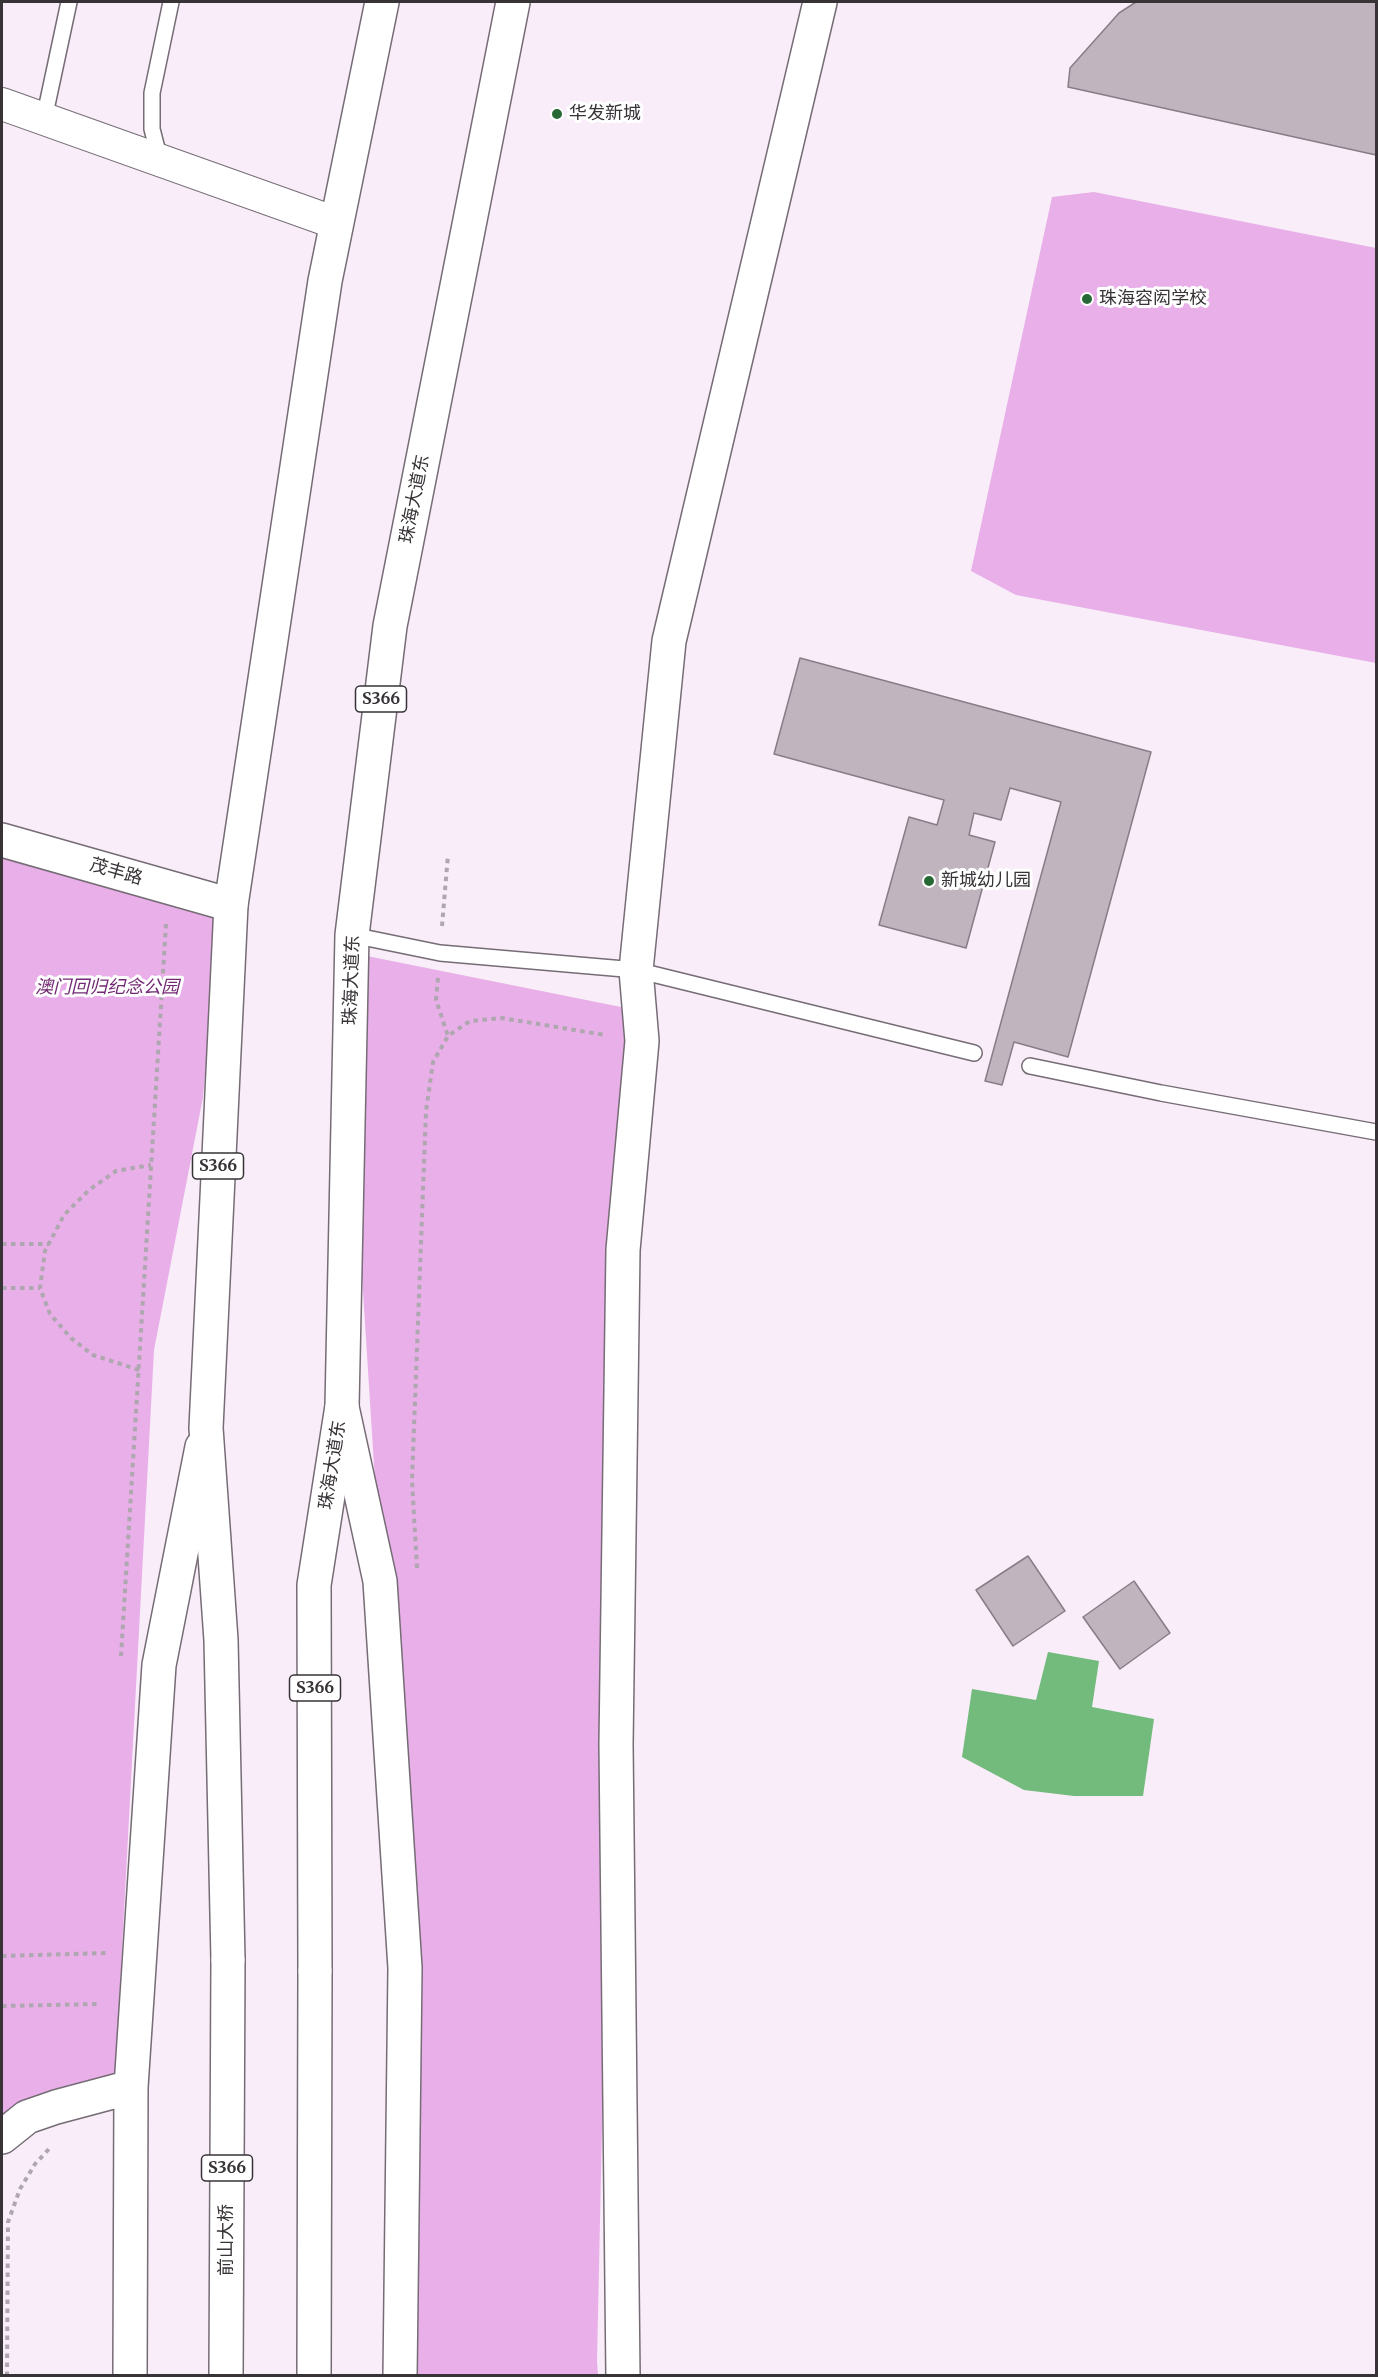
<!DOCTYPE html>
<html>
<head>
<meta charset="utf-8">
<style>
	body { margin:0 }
	#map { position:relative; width:1378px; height:2377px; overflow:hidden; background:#f8edf8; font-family:Merriweather,serif }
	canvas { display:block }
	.frame { position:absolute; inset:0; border:3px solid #373337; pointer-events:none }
</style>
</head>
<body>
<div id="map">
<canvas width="1378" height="2377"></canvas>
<div class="frame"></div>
</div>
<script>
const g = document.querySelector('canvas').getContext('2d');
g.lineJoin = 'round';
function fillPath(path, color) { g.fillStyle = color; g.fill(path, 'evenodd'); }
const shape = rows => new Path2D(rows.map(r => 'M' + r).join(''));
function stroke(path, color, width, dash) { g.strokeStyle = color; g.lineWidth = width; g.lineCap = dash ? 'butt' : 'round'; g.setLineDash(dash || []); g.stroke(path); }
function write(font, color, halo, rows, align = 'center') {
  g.font = font + ' Merriweather,"Noto Sans SC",serif'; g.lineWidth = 6; g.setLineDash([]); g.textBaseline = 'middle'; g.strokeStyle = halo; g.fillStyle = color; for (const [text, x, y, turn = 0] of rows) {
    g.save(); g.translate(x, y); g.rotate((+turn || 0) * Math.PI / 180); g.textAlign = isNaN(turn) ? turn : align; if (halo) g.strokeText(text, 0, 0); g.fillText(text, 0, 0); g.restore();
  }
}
const green = shape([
	[1094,192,1376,248,1376,663,1016,595,971,571,1052,197],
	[2,847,220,909,203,1097,154,1350,115,2080,2,2124],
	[367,956,626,1008,597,2360,598,2375,404,2375,406,1970,351,1102]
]);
const water = shape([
	[1048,1652,1099,1661,1092,1707,1154,1719,1143,1796,1074,1796,1024,1790,962,1757,972,1689,1036,1700]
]);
const building = shape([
	[1136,2,1376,2,1376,155,1068,87,1070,68,1119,13,1136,2],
	[800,658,1151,752,1068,1057,1014,1042,1002,1085,985,1081,1061,802,1010,788,1001,820,974,813,969,835,995,842,966,948,879,925,909,817,937,825,944,800,774,754,800,658],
	[1028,1556,1065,1611,1013,1646,976,1590,1028,1556],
	[1134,1581,1170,1633,1120,1669,1083,1617,1134,1581]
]);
const path = shape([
	[442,926,448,855],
	[438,978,436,1000,448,1036],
	[2,1244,49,1244],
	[2,1288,40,1288],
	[139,1370,93,1355,71,1338,50,1314,40,1288,45,1251,64,1215,89,1190,116,1171,151,1165],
	[417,1568,412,1480,426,1111,433,1062,448,1036,470,1021,502,1018,605,1035],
	[121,1656,166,924],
	[2,1956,106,1953],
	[2,2006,100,2004],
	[7,2376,8,2222,20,2189,35,2164,49,2149]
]);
const lane = shape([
	[44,119,69,2],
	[160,160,152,129,152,93,171,2],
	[352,935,440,953,636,970,974,1053],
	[1030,1066,1161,1093,1376,1132]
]);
const street = shape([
	[2,104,336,223]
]);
const secondary = shape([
	[2,840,231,905],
	[342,1407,380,1581,405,1968,400,2376],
	[2,2137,27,2117,56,2107,131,2087],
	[130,2376,131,2087,159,1665,202,1447],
	[623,2376,616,1744,623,1250,642,1041,636,970,669,641,820,2]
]);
const primary = shape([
	[226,2376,228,1960],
	[314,2376,315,1971]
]);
const highway = shape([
	[228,1960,221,1640,206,1428,231,905,325,281,382,2],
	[315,1971,314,1585,342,1406,352,935,390,626,513,2]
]);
const markers = [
	[557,114,6,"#266934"],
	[1087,299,6,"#266934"],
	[929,881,6,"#266934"]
];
const shields = [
	[381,699,51],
	[218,1166,51],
	[315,1688,51],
	[227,2168,51]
];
const shieldNames = [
	["S366",381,699],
	["S366",218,1166],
	["S366",315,1688],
	["S366",227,2168]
];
const poiNames = [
	["华发新城",569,114],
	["珠海容闳学校",1099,299],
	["新城幼儿园",941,881]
];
const streetNames = [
	["珠海大道东",415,499,-79],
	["茂丰路",116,872,16],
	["珠海大道东",352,980,-88],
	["珠海大道东",333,1465,-81],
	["前山大桥",227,2240,-90]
];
const parkNames = [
	["澳门回归纪念公园",107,988]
];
fillPath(green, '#e8afe8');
fillPath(water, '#73ba7d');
fillPath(building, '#c0b5bf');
stroke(building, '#877d87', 1.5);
stroke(lane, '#756c75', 18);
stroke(street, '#756c75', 34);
stroke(secondary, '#756c75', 36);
stroke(primary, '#756c75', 36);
stroke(highway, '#756c75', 36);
stroke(path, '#afa7af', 4, [4.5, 4.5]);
stroke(lane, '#fff', 15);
stroke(street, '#fff', 32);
stroke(secondary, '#fff', 33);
stroke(primary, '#fff', 33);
stroke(highway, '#fff', 33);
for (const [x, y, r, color] of markers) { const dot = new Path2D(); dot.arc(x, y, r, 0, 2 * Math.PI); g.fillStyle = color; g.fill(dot); stroke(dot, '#fff', 2); }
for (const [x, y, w] of shields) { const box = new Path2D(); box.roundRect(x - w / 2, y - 13, w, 26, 4.5); g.fillStyle = '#fff'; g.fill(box); stroke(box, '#373337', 1.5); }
write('bold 16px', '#373337', null, shieldNames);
write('18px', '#373337', '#fff', poiNames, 'left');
write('18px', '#373337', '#fff', streetNames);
write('italic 18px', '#722874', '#fff', parkNames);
</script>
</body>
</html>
